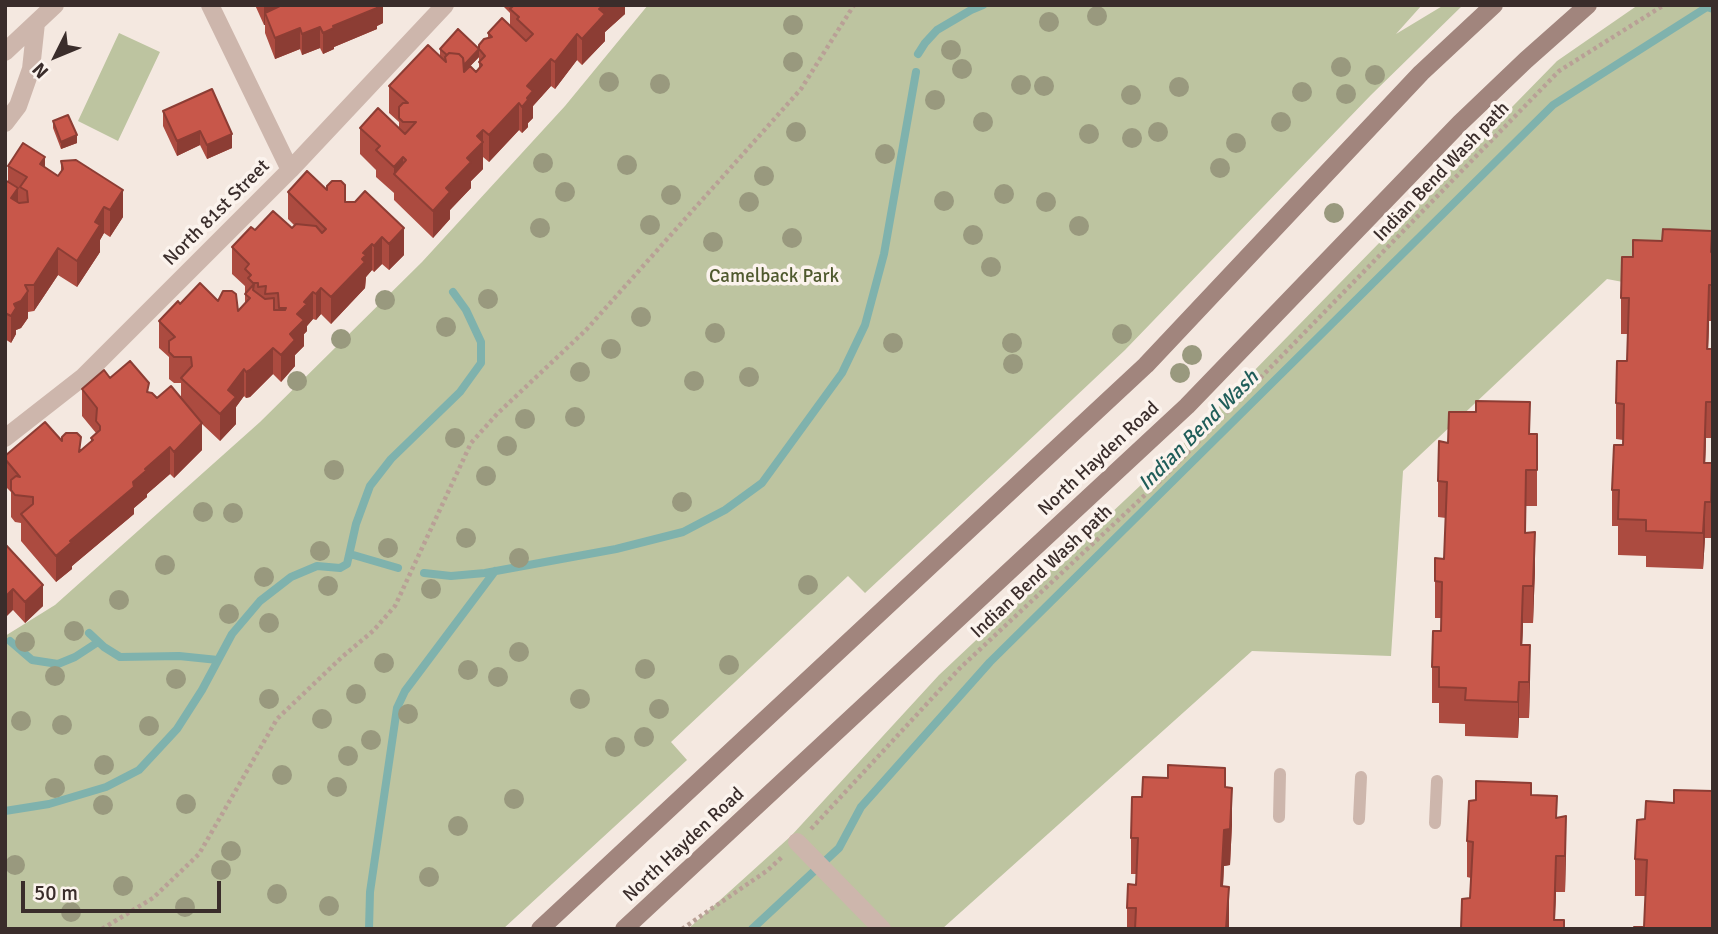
<!DOCTYPE html>
<html>
<head>
<meta charset="utf-8">
<style>
	body { margin:0 }
	#map { position:relative; width:1718px; height:934px; overflow:hidden; background:#f4e8e0; font-family:Signika,sans-serif }
	canvas { display:block }
	.frame { position:absolute; inset:0; border:7px solid #3a2d2b; pointer-events:none }
	.north { position:absolute; left:21px; top:21px; width:70px; height:70px; -webkit-text-stroke:5px #fbf3ed; paint-order:stroke; rotate:227deg; font-size:19px; font-weight:700; line-height:28px; text-align:center; color:#3a2d2b }
	.north::after { content:''; display:block; margin:auto; width:24px; height:32px; background:#3a2d2b; clip-path:polygon(50% 0,100% 100%,50% 72%,0 100%) }
	.scale { position:absolute; left:21px; top:881px; width:200px; height:32px; box-sizing:border-box; border:4px solid #3a2d2b; border-top:0; padding-left:9px; font-size:21px; line-height:24px; white-space:nowrap; color:#3a2d2b; -webkit-text-stroke:5px #fbf3ed; paint-order:stroke }
</style>
</head>
<body>
<div id="map">
<canvas width="1718" height="934"></canvas>
<div class="frame"></div>
<div class="north">N</div>
<div class="scale">50 m</div>
</div>
<script>
const g = document.querySelector('canvas').getContext('2d');
g.lineJoin = 'round';
function fillPath(path, color) { g.fillStyle = color; g.fill(path, 'evenodd'); }
const shape = rows => new Path2D(rows.map(r => 'M' + r).join(''));
function stroke(path, color, width, dash) { g.strokeStyle = color; g.lineWidth = width; g.lineCap = dash ? 'butt' : 'round'; g.setLineDash(dash || []); g.stroke(path); }
function write(font, color, halo, rows, align = 'center') {
  g.font = font + ' Signika,sans-serif'; g.lineWidth = 7; g.setLineDash([]); g.textBaseline = 'middle'; g.strokeStyle = halo; g.fillStyle = color; for (const [text, x, y, turn = 0] of rows) {
    g.save(); g.translate(x, y); g.rotate((+turn || 0) * Math.PI / 180); g.textAlign = isNaN(turn) ? turn : align; if (halo) g.strokeText(text, 0, 0); g.fillText(text, 0, 0); g.restore();
  }
}
const green = shape([
	[648,5,1422,5,1396,34,1444,5,1463,5,1371,95,1125,350,1006,462,865,593,848,576,671,742,687,760,503,929,5,929,5,636,55,605,260,422,422,262,565,106],
	[1638,5,1713,5,1713,299,1607,279,1403,471,1391,656,1252,651,942,929,688,929,791,836,939,675,1159,468,1557,61],
	[119,33,160,52,118,141,78,121]
]);
const stream = shape([
	[918,54,925,43,937,30,971,10,983,5],
	[350,554,398,568],
	[424,573,451,576,485,573,616,549,683,532,725,510,762,483,842,373,865,325,884,254,916,72],
	[89,633,104,647,120,657,179,656,218,660],
	[10,641,32,660,58,664,75,657,98,642],
	[5,811,49,804,106,787,139,770,177,729,202,690,232,634,260,601,291,577,317,566,340,568,347,564,356,524,370,486,391,459,460,392,481,363,481,342,466,310,453,292],
	[369,929,370,892,397,708,405,691,495,571],
	[752,929,839,848,861,807,990,662,1553,105,1707,7,1713,9]
]);
const path = shape([
	[811,829,960,668,1161,480,1559,71,1664,5],
	[102,929,153,898,199,854,277,719,342,657,373,631,395,606,471,443,497,414,586,330,801,89,854,5],
	[682,929,768,870,782,857]
]);
const service = shape([
	[1279,817,1280,774],
	[1359,819,1361,777],
	[1435,823,1437,781]
]);
const minor = shape([
	[210,5,290,170],
	[5,52,55,5],
	[5,123,18,106,31,69,36,23],
	[5,438,83,377,290,170,445,5],
	[797,842,882,929]
]);
const secondary = shape([
	[540,929,1146,365,1421,73,1494,5],
	[624,929,1187,406,1460,123,1526,60,1588,5]
]);
const trees = [
	[1097,16],
	[1049,22],
	[793,25],
	[951,50],
	[793,62],
	[1341,67],
	[962,69],
	[1375,75],
	[609,82],
	[660,84],
	[1021,85],
	[1044,86],
	[1179,87],
	[1302,92],
	[1346,94],
	[1131,95],
	[935,100],
	[983,122],
	[1281,122],
	[796,132],
	[1158,132],
	[1089,134],
	[1132,138],
	[1236,143],
	[885,154],
	[543,163],
	[627,165],
	[1220,168],
	[764,176],
	[565,192],
	[1004,194],
	[671,195],
	[944,201],
	[749,202],
	[1046,202],
	[1334,213],
	[650,225],
	[1079,226],
	[540,228],
	[973,235],
	[792,238],
	[713,242],
	[991,267],
	[488,299],
	[385,300],
	[641,317],
	[446,327],
	[715,333],
	[1122,334],
	[341,339],
	[893,343],
	[1012,343],
	[611,349],
	[1192,355],
	[1013,364],
	[580,372],
	[1180,373],
	[749,377],
	[297,381],
	[694,381],
	[575,417],
	[525,419],
	[455,438],
	[507,446],
	[334,470],
	[486,476],
	[682,502],
	[203,512],
	[233,513],
	[466,538],
	[388,548],
	[320,551],
	[519,558],
	[165,565],
	[264,577],
	[808,585],
	[328,586],
	[431,589],
	[119,600],
	[229,614],
	[269,623],
	[74,631],
	[25,642],
	[519,652],
	[384,663],
	[729,665],
	[645,669],
	[468,670],
	[55,676],
	[498,677],
	[176,679],
	[356,694],
	[269,699],
	[580,699],
	[659,709],
	[408,714],
	[322,719],
	[21,721],
	[62,725],
	[149,726],
	[644,737],
	[371,740],
	[615,747],
	[348,756],
	[104,765],
	[282,775],
	[337,787],
	[55,788],
	[514,799],
	[186,804],
	[103,805],
	[458,826],
	[231,851],
	[15,865],
	[221,870],
	[429,877],
	[123,886],
	[277,894],
	[329,906],
	[185,907],
	[71,912]
];
const wall = shape([
	[255,5,383,5,383,23,377,26,377,29,334,47,334,49,323,54,320,48,302,55,300,49,275,59,265,33,265,25,264,25],
	[502,5,625,5,625,14,605,32,605,41,582,65,577,60,555,89,551,86,533,106,533,118,528,123,528,127,522,133,519,130,489,162,483,157,483,169,471,181,471,188,450,210,450,219,433,238,394,200,394,193,376,177,376,170,360,154,360,128,399,128,399,122,389,113,389,86,445,61,440,56,440,49,479,49,488,38,488,33,510,26,510,13],
	[479,57,479,68,476,72,470,66],
	[163,111,232,148,207,159,200,145,177,156,163,126],
	[53,121,77,143,61,149,53,128],
	[61,161,123,217,110,237,104,233,100,240,100,252,77,287,58,275,34,311,28,312,28,318,21,328,16,330,16,334,11,343,5,339,5,180,8,182,8,166,45,167,58,176,61,171],
	[327,190,345,202,404,255,389,270,382,264,374,272,372,270,366,277,365,288,331,324,321,314,316,320,313,319,307,326,307,331,304,334,304,346,295,355,295,366,281,382,273,374,250,397,246,398,244,396,236,407,236,424,220,441,202,424,202,450,174,478,170,474,147,494,147,497,134,508,134,514,72,566,72,569,56,582,21,541,21,523,15,522,11,517,11,492,5,486,5,456,62,441,81,450,91,441,91,438,96,433,82,416,82,389,110,378,149,392,157,398,181,398,181,383,174,383,169,379,169,357,159,348,159,321,180,304,218,301,238,311,245,303,245,286,232,274,232,247,255,230,292,228,295,226,288,219,288,192],
	[1662,241,1713,252,1713,321,1709,321,1708,349,1713,349,1713,438,1706,438,1705,463,1712,499,1711,538,1705,538,1703,569,1646,567,1646,556,1618,555,1618,526,1612,526,1612,490,1623,445,1623,440,1616,439,1616,403,1627,361,1627,334,1621,334,1621,298,1633,257],
	[1530,434,1537,434,1537,506,1526,506,1526,533,1535,568,1533,623,1523,623,1522,645,1530,681,1529,718,1519,718,1518,738,1465,736,1465,724,1439,723,1439,703,1432,703,1432,667,1441,631,1441,618,1435,618,1435,581,1444,559,1446,518,1438,517,1438,481,1448,443],
	[5,544,43,606,25,623,13,610],
	[1225,787,1232,824,1230,865,1224,866,1223,886,1229,929,1127,929,1127,908,1136,885,1137,874,1131,874,1131,838],
	[1713,791,1644,927,1646,896,1635,896,1635,859,1674,803],
	[1531,795,1557,818,1566,852,1565,892,1556,892,1555,920,1564,929,1470,898,1471,878,1467,877,1467,841]
]);
const shadedWall = shape([
	[264,5,289,5,265,13,265,25,264,25],
	[383,5,383,23,377,26,377,29,334,47,334,49,323,54,323,33,333,26,376,6],
	[604,5,625,5,625,14,605,32,605,41,582,65,582,39,599,9],
	[320,27,320,48,302,55,302,34],
	[300,28,300,49,275,59,275,38],
	[577,34,577,60,555,89,555,62],
	[479,50,479,57,461,76,461,68],
	[551,59,551,86,533,106,533,118,528,123,528,127,522,133,522,107,527,86],
	[519,103,519,130,489,162,489,135],
	[483,130,483,169,471,181,471,188,450,210,450,219,433,238,433,211,446,188,467,158,477,136],
	[200,131,200,145,177,156,177,141],
	[232,134,232,148,207,159,207,145],
	[77,135,77,143,61,149,61,142],
	[45,157,45,183,40,164],
	[403,157,403,183,394,174,394,167],
	[18,188,18,214,11,198],
	[123,190,123,217,110,237,110,210],
	[104,207,104,233,100,240,100,252,77,287,77,261,95,222],
	[404,228,404,255,389,270,389,244],
	[382,237,382,264,374,272,374,246],
	[372,244,372,270,366,277,365,288,331,324,331,297,363,253],
	[58,248,58,275,34,311,34,285],
	[1709,285,1709,321,1707,385,1707,349],
	[321,288,321,314,316,320,316,294],
	[28,291,28,318,21,328,16,330,16,334,11,343,11,316,14,304],
	[313,292,313,319,307,326,307,331,304,334,304,346,295,355,295,366,281,382,281,355,297,314,304,302],
	[273,348,273,374,250,397,246,398,246,372],
	[244,369,244,396,236,407,236,424,220,441,220,414,228,390],
	[1706,402,1706,438,1704,499,1704,463],
	[202,423,202,450,174,478,174,452],
	[170,447,170,474,147,494,147,497,134,508,134,514,72,566,72,569,56,582,56,556,70,541,133,482,145,469],
	[1712,463,1712,499,1711,538,1711,502],
	[1705,502,1705,538,1703,569,1703,533],
	[1535,532,1535,568,1533,623,1533,586],
	[43,585,43,606,25,623,25,602],
	[1523,586,1523,623,1521,681,1521,645],
	[13,589,13,610,5,618,5,597],
	[1530,645,1530,681,1529,718,1529,682],
	[1519,682,1519,718,1518,738,1518,702],
	[1232,788,1232,824,1230,865,1224,866,1221,922,1221,886,1224,830],
	[1566,816,1566,852,1565,892,1565,856],
	[1556,856,1556,892,1554,929],
	[1229,887,1229,929,1226,929]
]);
const building = shape([
	[282,5,377,5,377,8,333,26,334,28,323,33,320,27,302,34,300,28,275,38,265,13,282,5],
	[514,5,604,5,599,9,605,14,582,39,577,34,555,62,551,59,527,86,533,91,527,98,528,100,522,107,519,103,489,135,483,130,477,136,483,142,467,158,471,162,446,188,450,192,433,211,394,174,406,160,403,157,394,167,376,150,380,146,360,128,378,108,405,134,416,122,403,122,399,118,399,107,403,103,408,103,389,86,428,45,446,62,445,57,449,53,459,54,463,58,464,72,470,66,476,72,482,65,479,62,485,56,479,49,479,45,484,39,492,37,488,33,502,18,526,41,533,34,517,19,519,17,510,9,514,5],
	[458,29,479,49,464,65,463,58,459,54,449,53,447,55,440,49,458,29],
	[212,89,232,134,207,145,200,131,177,141,163,111,212,89],
	[68,115,77,135,61,142,53,121,68,115],
	[23,143,45,157,40,164,58,176,63,169,61,161,76,160,123,190,110,210,104,207,95,222,100,225,77,261,58,248,34,285,25,285,28,291,21,301,14,304,16,308,11,316,5,313,5,180,18,188,11,198,19,203,28,202,27,191,20,187,27,177,8,166,23,143],
	[307,171,327,190,327,186,332,181,341,181,345,185,345,202,355,202,365,191,404,228,389,244,382,237,374,246,372,244,363,253,366,255,362,259,365,262,331,297,321,288,316,294,313,292,304,302,307,304,297,314,304,320,290,334,295,340,281,355,273,348,250,370,246,372,244,369,228,390,236,397,220,414,181,378,192,366,191,357,174,357,169,352,169,341,175,337,159,321,178,301,180,304,200,283,218,301,223,291,232,291,236,294,238,311,250,298,245,294,254,284,253,290,265,299,274,298,274,310,285,310,286,308,279,308,278,293,265,294,266,286,258,287,258,283,253,283,248,278,251,275,245,269,249,264,232,247,251,227,255,230,273,211,292,228,296,224,316,226,322,233,326,229,288,192,307,171],
	[1663,229,1712,231,1711,252,1713,252,1713,285,1709,285,1707,349,1713,349,1713,402,1706,402,1704,463,1712,463,1711,502,1705,502,1703,533,1646,531,1646,520,1618,519,1619,490,1612,490,1614,445,1623,445,1624,404,1616,403,1617,361,1627,361,1629,298,1621,298,1622,257,1633,257,1633,240,1662,241,1663,229],
	[130,361,149,383,147,392,152,393,157,398,171,386,202,423,174,452,170,447,145,469,147,470,133,482,134,487,70,541,72,542,56,556,21,514,33,504,33,497,15,495,11,490,11,480,16,476,20,477,5,459,5,456,45,422,62,441,62,437,66,433,77,433,81,437,79,452,93,440,91,438,100,430,100,426,96,421,97,408,82,389,104,370,110,378,130,361],
	[1476,401,1530,402,1529,434,1537,434,1537,470,1526,470,1525,533,1535,532,1533,586,1523,586,1521,645,1530,645,1529,682,1519,682,1518,702,1465,700,1466,688,1439,687,1439,667,1432,667,1433,631,1441,631,1442,582,1435,581,1435,558,1444,559,1447,482,1438,481,1439,441,1448,443,1449,412,1476,412,1476,401],
	[5,544,43,585,25,602,13,589,5,597,5,544],
	[1168,765,1225,768,1225,787,1232,788,1230,829,1224,830,1221,886,1229,887,1226,929,1135,929,1136,908,1127,908,1128,884,1136,885,1138,838,1131,838,1132,797,1142,797,1143,777,1168,778,1168,765],
	[1476,781,1531,783,1531,795,1557,796,1556,818,1566,816,1565,856,1556,856,1554,920,1564,920,1564,929,1461,929,1462,899,1470,898,1473,842,1467,841,1469,801,1476,800,1476,781],
	[1674,790,1713,791,1713,929,1634,929,1634,927,1644,927,1647,860,1635,859,1637,820,1645,819,1646,801,1674,803,1674,790]
]);
const streetNames = [
	["Indian Bend Wash path",1442,172,-46],
	["North 81st Street",217,213,-45],
	["North Hayden Road",1099,459,-43],
	["Indian Bend Wash path",1042,572,-43],
	["North Hayden Road",684,845,-43]
];
const parkNames = [
	["Camelback Park",774,277]
];
const waterNames = [
	["Indian Bend Wash",1199,431,-45]
];
fillPath(green, '#bdc4a0');
stroke(stream, '#7fb2ad', 8);
stroke(path, '#b9a096', 4.5, [3.5, 3.5]);
stroke(service, '#cdb6ac', 12);
stroke(minor, '#cdb6ac', 18);
stroke(secondary, '#a1857d', 18);
g.fillStyle = '#99997e';
for (const [x, y] of trees) { g.beginPath(); g.arc(x, y, 10, 0, 2 * Math.PI); g.fill(); }
fillPath(wall, '#ac4b40');
fillPath(shadedWall, '#8c3d34');
fillPath(building, '#c8574a');
stroke(building, '#8c3d34', 2);
write('19px', '#3a2d2b', '#fbf3ed', streetNames);
write('19px', '#4f592e', '#fbf3ed', parkNames);
write('italic 21px', '#1f5d59', '#fbf3ed', waterNames);
</script>
</body>
</html>
